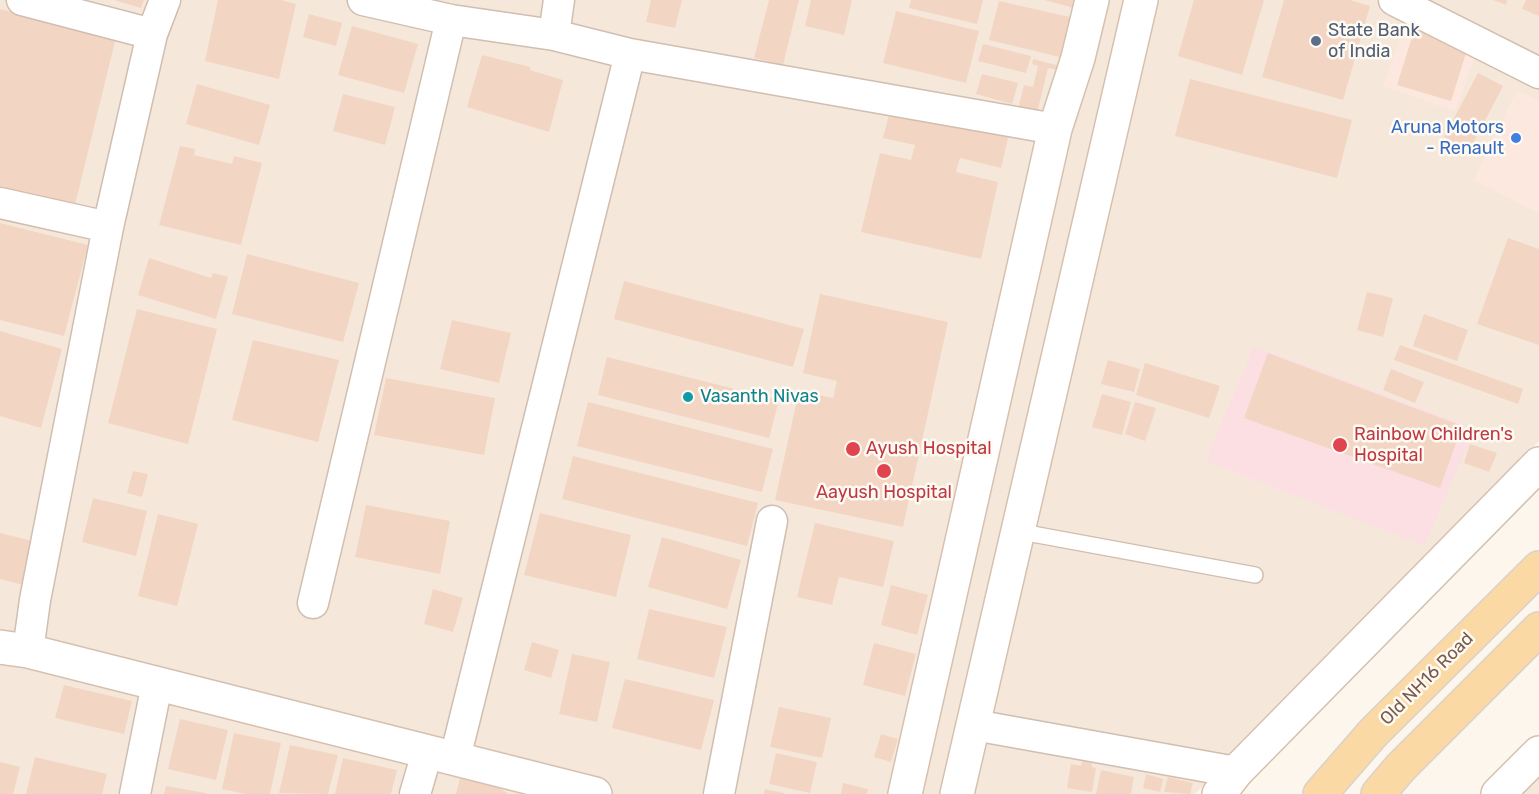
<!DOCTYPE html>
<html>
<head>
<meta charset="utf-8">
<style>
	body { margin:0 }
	canvas { display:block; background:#fdf6ec }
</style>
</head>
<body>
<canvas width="1539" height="794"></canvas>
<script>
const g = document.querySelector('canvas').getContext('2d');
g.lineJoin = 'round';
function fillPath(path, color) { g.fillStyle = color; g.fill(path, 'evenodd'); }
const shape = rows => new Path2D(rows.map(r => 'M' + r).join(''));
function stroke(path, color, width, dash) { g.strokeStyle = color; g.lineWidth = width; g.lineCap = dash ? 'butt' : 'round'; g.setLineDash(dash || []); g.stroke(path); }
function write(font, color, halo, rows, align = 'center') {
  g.font = font + ' Rubik,sans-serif'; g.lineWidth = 5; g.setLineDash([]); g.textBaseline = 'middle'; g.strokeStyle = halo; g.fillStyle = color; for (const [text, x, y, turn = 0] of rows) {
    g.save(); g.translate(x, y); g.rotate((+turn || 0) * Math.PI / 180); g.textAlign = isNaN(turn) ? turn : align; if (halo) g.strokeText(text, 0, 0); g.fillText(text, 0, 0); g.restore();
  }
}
const residential = shape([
	[0,0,1539,0,1539,441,1195,794,0,794],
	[1539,763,1539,794,1510,794]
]);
const commercial = shape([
	[1408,17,1480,42,1455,111,1383,86],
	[1517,90,1539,101,1539,213,1474,180]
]);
const medical = shape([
	[1254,346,1475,429,1424,546,1206,461]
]);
const building = shape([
	[114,0,144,0,141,8],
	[218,0,281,0,296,4,279,79,205,61],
	[651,0,682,0,675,28,646,22],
	[769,0,799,0,783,65,754,58],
	[811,0,852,0,844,35,805,26],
	[911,0,983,0,977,24,909,8],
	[1044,0,1076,0,1074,8],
	[1194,0,1264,0,1242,75,1178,56],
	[1284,0,1350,0,1370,6,1343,100,1262,77],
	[1493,0,1507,0,1506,5],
	[1526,0,1539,0,1539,16,1522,9],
	[999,1,1074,18,1064,58,989,40],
	[0,9,116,37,75,205,0,187],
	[896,11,979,31,966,83,883,63],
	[309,14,342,23,336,46,303,37],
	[1418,18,1467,50,1451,101,1397,85],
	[352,26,418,44,404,93,338,75],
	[983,44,1031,56,1026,73,978,61],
	[482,55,530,67,530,70,563,80,549,132,467,107],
	[1033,59,1060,66,1059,70,1048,68,1036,117,1017,113,1024,85,1033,87,1038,66,1032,64],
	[1478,73,1503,86,1469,151,1444,137],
	[982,74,1018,83,1012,104,976,94],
	[1190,79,1352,120,1337,178,1175,136],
	[197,84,270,105,259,145,186,124],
	[343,94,395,107,385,145,333,131],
	[892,103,1010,130,1001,168,960,158,956,172,998,182,981,259,861,232,880,153,911,160,915,145,883,138],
	[180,146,195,149,194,155,232,164,234,156,262,163,241,245,159,225],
	[0,223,88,245,64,336,0,320],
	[1508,238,1539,249,1539,345,1477,324],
	[247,254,359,283,343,342,232,314],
	[149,258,211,278,213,273,228,277,216,319,138,295],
	[624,281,804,329,793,367,614,319],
	[1367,292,1393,298,1383,337,1357,330],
	[820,294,948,322,903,527,775,500,799,391,833,398,837,381,803,373],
	[137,309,217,329,188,444,108,423],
	[1424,314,1468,330,1457,361,1413,346],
	[452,320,511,333,499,383,440,369],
	[0,331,62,349,41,428,0,416],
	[253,340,339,360,318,442,232,420],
	[1400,345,1523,389,1518,404,1394,360],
	[1268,353,1462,426,1440,488,1244,418],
	[607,357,779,400,769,438,598,395],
	[1108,360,1140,369,1134,392,1101,384],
	[1145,363,1220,386,1209,418,1136,395],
	[1391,369,1424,382,1415,403,1383,390],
	[386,378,495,398,484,455,374,435],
	[1102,394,1131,402,1122,435,1092,427],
	[588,402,773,449,762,492,577,446],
	[1135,402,1156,408,1145,441,1125,434],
	[1470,444,1497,453,1489,472,1464,463],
	[573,456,758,503,747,546,562,499],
	[133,471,148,474,142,497,127,493],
	[93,498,147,511,136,556,82,542],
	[366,505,450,521,440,574,355,557],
	[540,513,631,535,616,597,524,575],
	[158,514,198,524,177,606,138,596],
	[815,523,894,541,883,587,839,577,832,605,797,597],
	[0,533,33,541,23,585,0,579],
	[662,537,741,560,727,609,648,587],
	[891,585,928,595,917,635,881,625],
	[433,589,463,598,453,632,424,624],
	[649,609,727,627,714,678,637,659],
	[532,642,559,650,551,678,524,670],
	[874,643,916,654,905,696,863,685],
	[572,654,610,662,597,722,559,714],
	[625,679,714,700,701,750,612,728],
	[64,685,132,701,124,734,55,718],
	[779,707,831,718,822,758,770,747],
	[180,719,228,730,216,780,168,769],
	[234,733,281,743,270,794,245,794,222,789],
	[881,734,898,739,891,762,874,757],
	[290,745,338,755,328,794,279,793],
	[776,753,817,762,810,793,769,784],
	[35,757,107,774,102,794,26,794],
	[343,758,397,770,391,794,335,794],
	[1082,761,1092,763,1092,767,1096,768,1092,792,1067,788,1071,764,1081,766],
	[0,762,20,767,13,794,0,794],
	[1101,770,1134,777,1131,794,1096,794],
	[1146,774,1163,779,1160,792,1143,788],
	[1168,777,1193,783,1190,794,1164,792],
	[460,778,499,788,509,794,456,794],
	[843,783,868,789,867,794,841,794],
	[166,786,206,793,206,794,164,794],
	[765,789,784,793,784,794,764,794]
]);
const lane = shape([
	[1016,531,1255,575]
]);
const street = shape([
	[22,0,152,34],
	[363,0,451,20,554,35,630,54,1055,129],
	[1394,0,1539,73],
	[554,35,559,0],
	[0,203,108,227],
	[313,603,451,20],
	[28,651,35,600,108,227,152,34,165,0],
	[974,725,1236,772],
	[455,758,630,54],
	[135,794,157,684],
	[415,794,427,753],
	[719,794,772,521]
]);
const secondary = shape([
	[0,647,28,651,595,794],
	[905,794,1055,129,1078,58,1092,0],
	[957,794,1141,0],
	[1219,794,1236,772,1539,464],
	[1498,794,1539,753]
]);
const primary = shape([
	[1320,794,1373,733,1539,568],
	[1378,794,1401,767,1539,629]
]);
const markers = [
	[1316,41,6,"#5c6f8a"],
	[1516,138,6,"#3f7fe0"],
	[688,397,6,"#0f9aa8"],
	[1340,445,8,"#e0444e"],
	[853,449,8,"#e0444e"],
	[884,471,8,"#e0444e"]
];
const serviceNames = [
	["State Bank",1328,31],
	["of India",1328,52]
];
const shopNames = [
	["Aruna Motors",1504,128],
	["- Renault",1504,149]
];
const cultureNames = [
	["Vasanth Nivas",700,397]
];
const healthNames = [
	["Rainbow Children's",1354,435],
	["Hospital",1354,456],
	["Ayush Hospital",866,449],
	["Aayush Hospital",884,493,"center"]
];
const streetNames = [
	["Old NH16 Road",1427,679,-45]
];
fillPath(residential, '#f5e8da');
fillPath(commercial, '#fde8e0');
fillPath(medical, '#fbdfe3');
fillPath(building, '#f3d5c3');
stroke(lane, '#d1beb0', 18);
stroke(street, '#d1beb0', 33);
stroke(secondary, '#d6c0b0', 36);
stroke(primary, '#dad1cd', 36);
stroke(lane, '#fff', 15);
stroke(street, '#fff', 30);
stroke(secondary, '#fff', 33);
stroke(primary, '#fbd9a5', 33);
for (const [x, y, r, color] of markers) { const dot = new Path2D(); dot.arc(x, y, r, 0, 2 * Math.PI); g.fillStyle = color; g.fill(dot); stroke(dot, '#fffaf3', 2); }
write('18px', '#4e5e75', '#fffaf3', serviceNames, 'left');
write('18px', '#366cbe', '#fffaf3', shopNames, 'right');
write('18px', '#0d838f', '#fffaf3', cultureNames, 'left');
write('18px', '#be3a42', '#fffaf3', healthNames, 'left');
write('18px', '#7a5c4d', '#fffaf3', streetNames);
</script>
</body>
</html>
